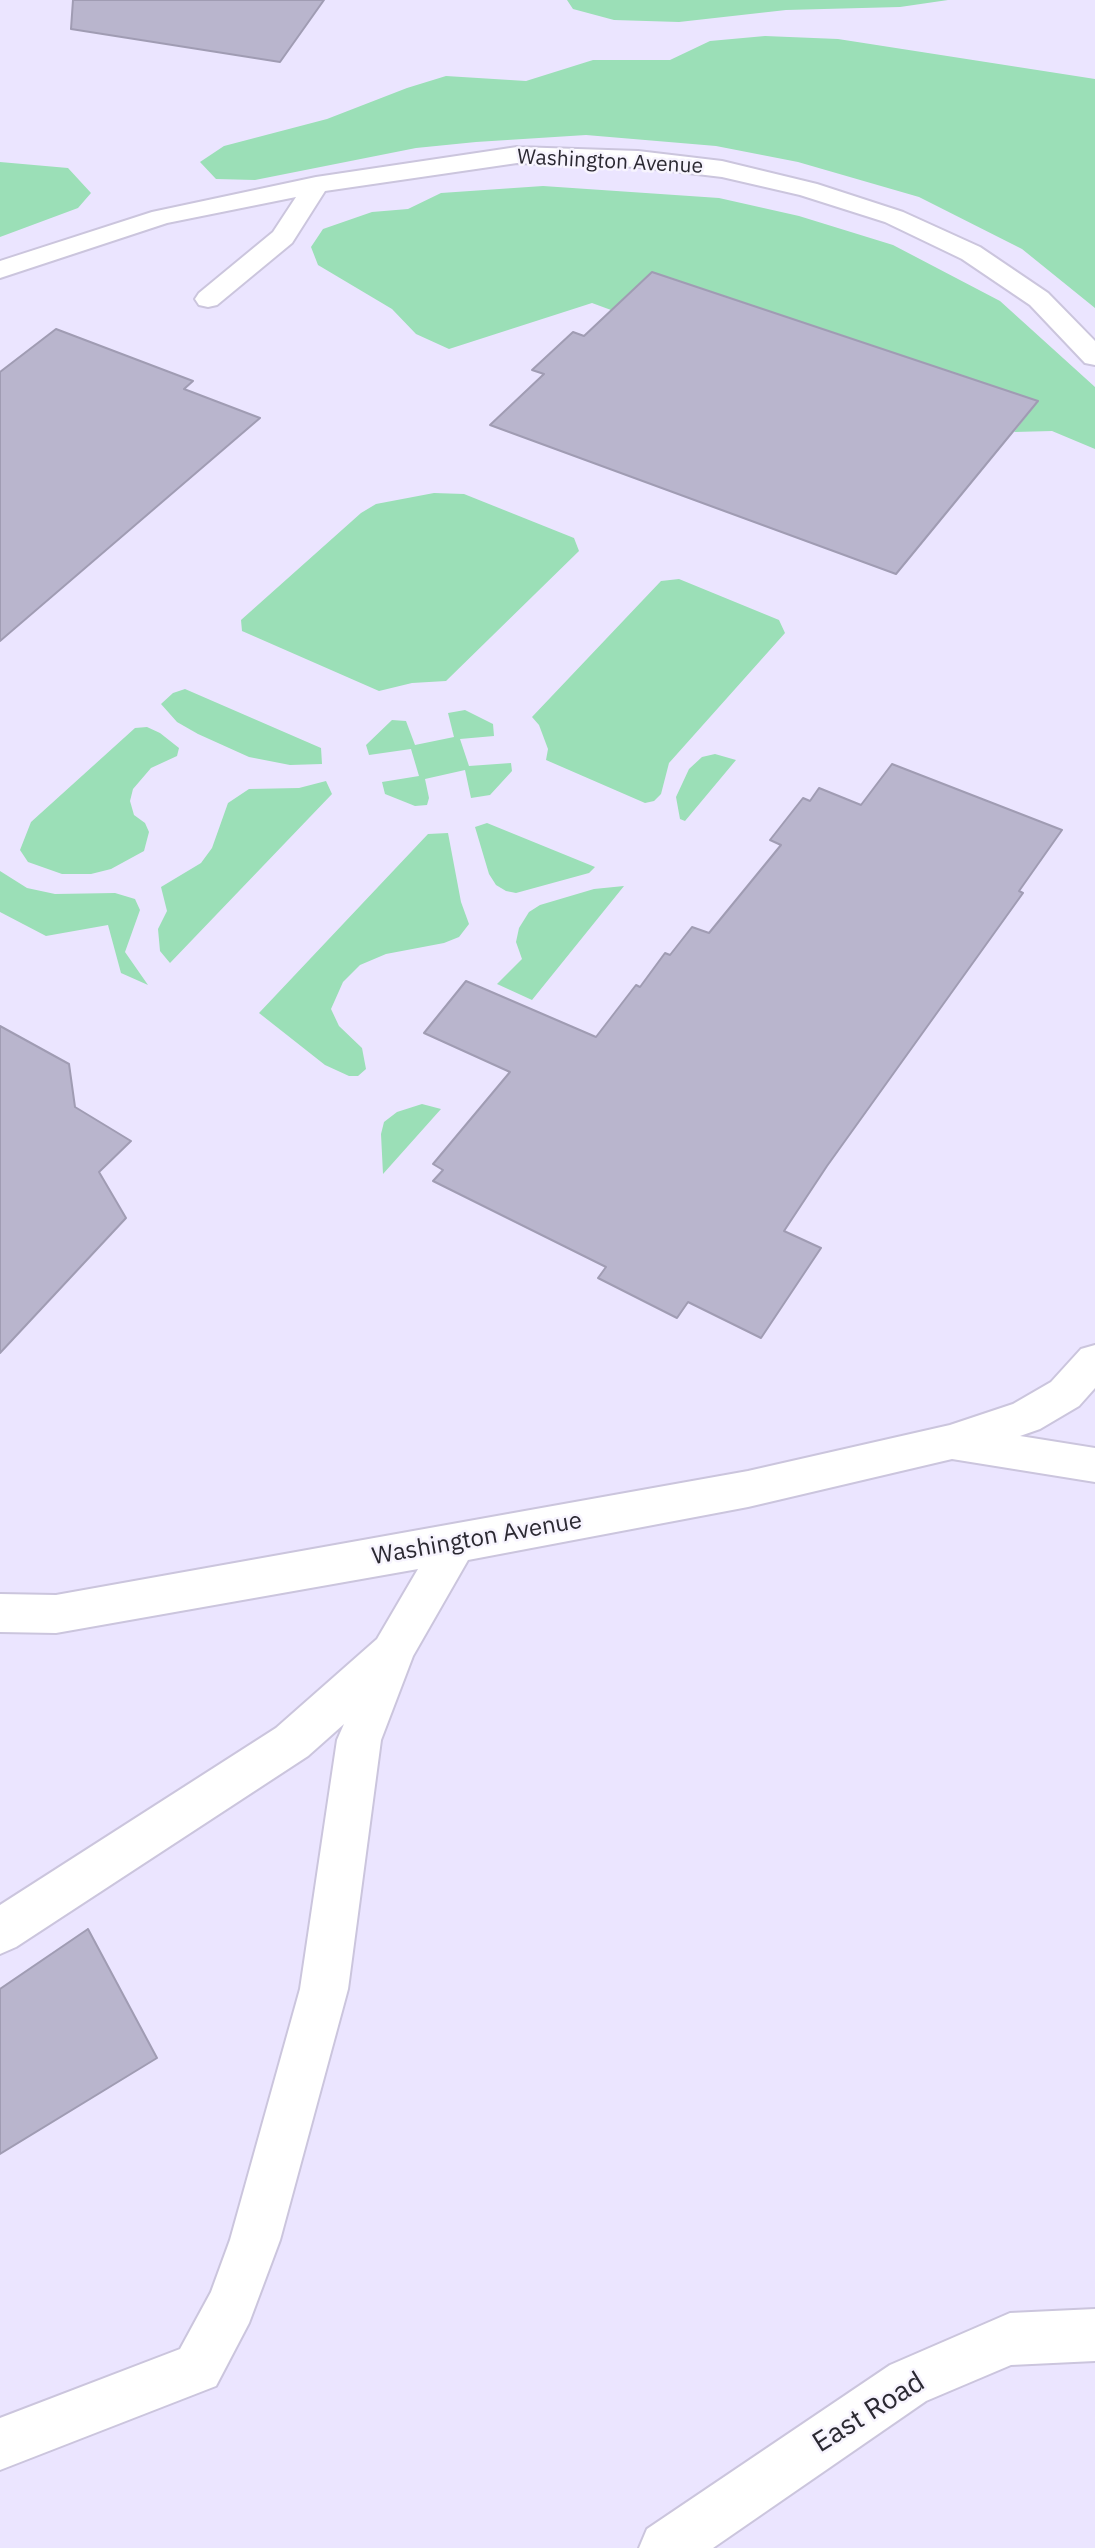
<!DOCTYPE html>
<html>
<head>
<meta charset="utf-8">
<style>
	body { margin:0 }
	canvas { display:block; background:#f7f4fe }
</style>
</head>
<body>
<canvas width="1095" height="2548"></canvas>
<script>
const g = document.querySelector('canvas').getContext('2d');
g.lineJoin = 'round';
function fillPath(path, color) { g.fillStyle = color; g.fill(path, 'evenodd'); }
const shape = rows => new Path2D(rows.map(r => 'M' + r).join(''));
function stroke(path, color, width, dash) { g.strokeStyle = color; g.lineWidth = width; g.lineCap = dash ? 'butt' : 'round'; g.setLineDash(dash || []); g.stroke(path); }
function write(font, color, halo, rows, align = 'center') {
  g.font = font + ' "IBM Plex Sans",sans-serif'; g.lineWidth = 5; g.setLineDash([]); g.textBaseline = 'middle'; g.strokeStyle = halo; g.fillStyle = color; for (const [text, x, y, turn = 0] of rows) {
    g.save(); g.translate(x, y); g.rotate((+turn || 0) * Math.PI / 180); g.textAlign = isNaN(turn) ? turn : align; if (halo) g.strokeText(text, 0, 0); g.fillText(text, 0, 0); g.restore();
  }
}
const built = shape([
	[0,0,1095,0,1095,2548,0,2548]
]);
const green = shape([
	[567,0,948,0,900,7,786,10,679,22,614,20,573,9],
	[765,36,838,39,1095,79,1095,308,1022,249,919,197,798,162,716,146,586,135,476,142,416,148,255,180,216,179,200,162,224,146,327,119,407,88,446,76,526,81,593,60,670,60,710,41],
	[0,162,68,168,91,193,78,208,0,237],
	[543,186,719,198,799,216,893,245,1000,301,1095,387,1095,449,1052,431,1014,432,1038,401,652,272,611,310,592,303,449,349,416,334,392,309,318,265,311,247,323,229,372,212,408,209,441,193],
	[434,493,464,494,574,538,579,551,446,681,412,683,379,691,242,631,241,620,361,513,376,504],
	[679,579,779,620,785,633,669,763,661,794,654,801,645,803,546,760,548,749,539,725,532,717,661,581],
	[185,689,321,748,322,764,290,765,249,757,198,734,177,722,161,704,173,693],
	[465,710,493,724,494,736,460,739,469,766,511,763,512,771,490,795,471,798,465,770,425,779,429,798,427,805,415,806,385,794,382,782,419,776,411,749,369,755,366,745,392,720,406,721,415,745,454,737,448,713],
	[147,727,160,733,179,748,177,756,151,768,133,789,130,801,134,815,145,823,149,832,144,851,111,869,91,874,62,874,28,862,20,850,31,822,135,728],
	[715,754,736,760,685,821,680,819,676,797,689,769,702,757],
	[326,781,332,794,170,963,160,951,158,929,167,911,161,887,201,863,212,848,228,803,249,789,299,788],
	[487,823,595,867,589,873,516,893,506,891,496,885,489,874,475,827],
	[448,833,461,902,469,924,459,937,444,943,386,954,360,965,343,982,331,1009,339,1026,362,1048,366,1069,358,1076,349,1076,325,1065,259,1013,428,834],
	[0,871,27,888,55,894,115,893,135,899,140,910,125,952,148,985,121,973,108,925,46,936,0,912],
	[624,886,532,1000,497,984,522,959,516,942,519,928,529,912,540,905,594,889],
	[422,1104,441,1109,383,1174,381,1134,384,1122,397,1112]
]);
const building = shape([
	[73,0,324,0,280,62,71,29,73,0],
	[652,272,1038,401,896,574,490,425,544,374,532,370,573,332,584,336,652,272],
	[56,329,193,381,184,389,260,418,0,641,0,372,56,329],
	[892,764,1062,830,1019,891,1023,893,827,1166,784,1231,821,1248,761,1338,688,1302,677,1318,598,1278,606,1267,433,1181,443,1170,433,1164,510,1072,424,1033,466,981,596,1037,636,985,640,987,665,953,670,955,692,927,709,933,781,845,770,840,803,798,810,801,819,788,861,805,892,764],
	[0,1026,69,1064,75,1107,131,1141,99,1172,126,1218,0,1353,0,1026],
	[88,1929,157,2058,0,2154,0,1989,88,1929]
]);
const minor = shape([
	[517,147,638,151,722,161,817,184,903,212,980,247,1048,293,1095,341,1095,365,1085,363,1030,305,962,259,885,222,800,195,722,177,638,167,517,163,325,191,292,243,217,305,208,307,199,305,195,299,199,293,273,232,296,197,167,223,0,278,0,261,152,212,316,177,517,147],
	[1095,1345,1095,1388,1079,1406,1040,1429,1020,1436,1095,1448,1095,1482,952,1459,748,1507,468,1560,413,1656,381,1740,348,1989,280,2240,249,2323,216,2386,0,2470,0,2418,180,2349,211,2292,230,2240,300,1989,337,1740,344,1724,308,1756,16,1947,0,1954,0,1905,276,1728,377,1639,418,1569,56,1633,0,1632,0,1594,56,1595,748,1471,950,1425,1013,1404,1051,1382,1081,1349,1095,1345],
	[1095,2309,1095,2361,1011,2365,926,2401,713,2548,639,2548,647,2529,890,2365,1010,2313,1095,2309]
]);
const farStreetnames = [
	["Washington Avenue",610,162,3]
];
const streetNames = [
	["Washington Avenue",477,1539,-10]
];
const nearStreetnames = [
	["East Road",869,2413,-32]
];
fillPath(built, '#ebe5ff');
fillPath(green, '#9bdfb7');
fillPath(building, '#b9b5cd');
stroke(building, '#a09cb3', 2);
stroke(minor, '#cbc5dd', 4);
fillPath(minor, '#fff');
write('21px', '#2b2932', '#f7f4fe', farStreetnames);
write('24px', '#2b2932', '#f7f4fe', streetNames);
write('28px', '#2b2932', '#f7f4fe', nearStreetnames);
</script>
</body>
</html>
